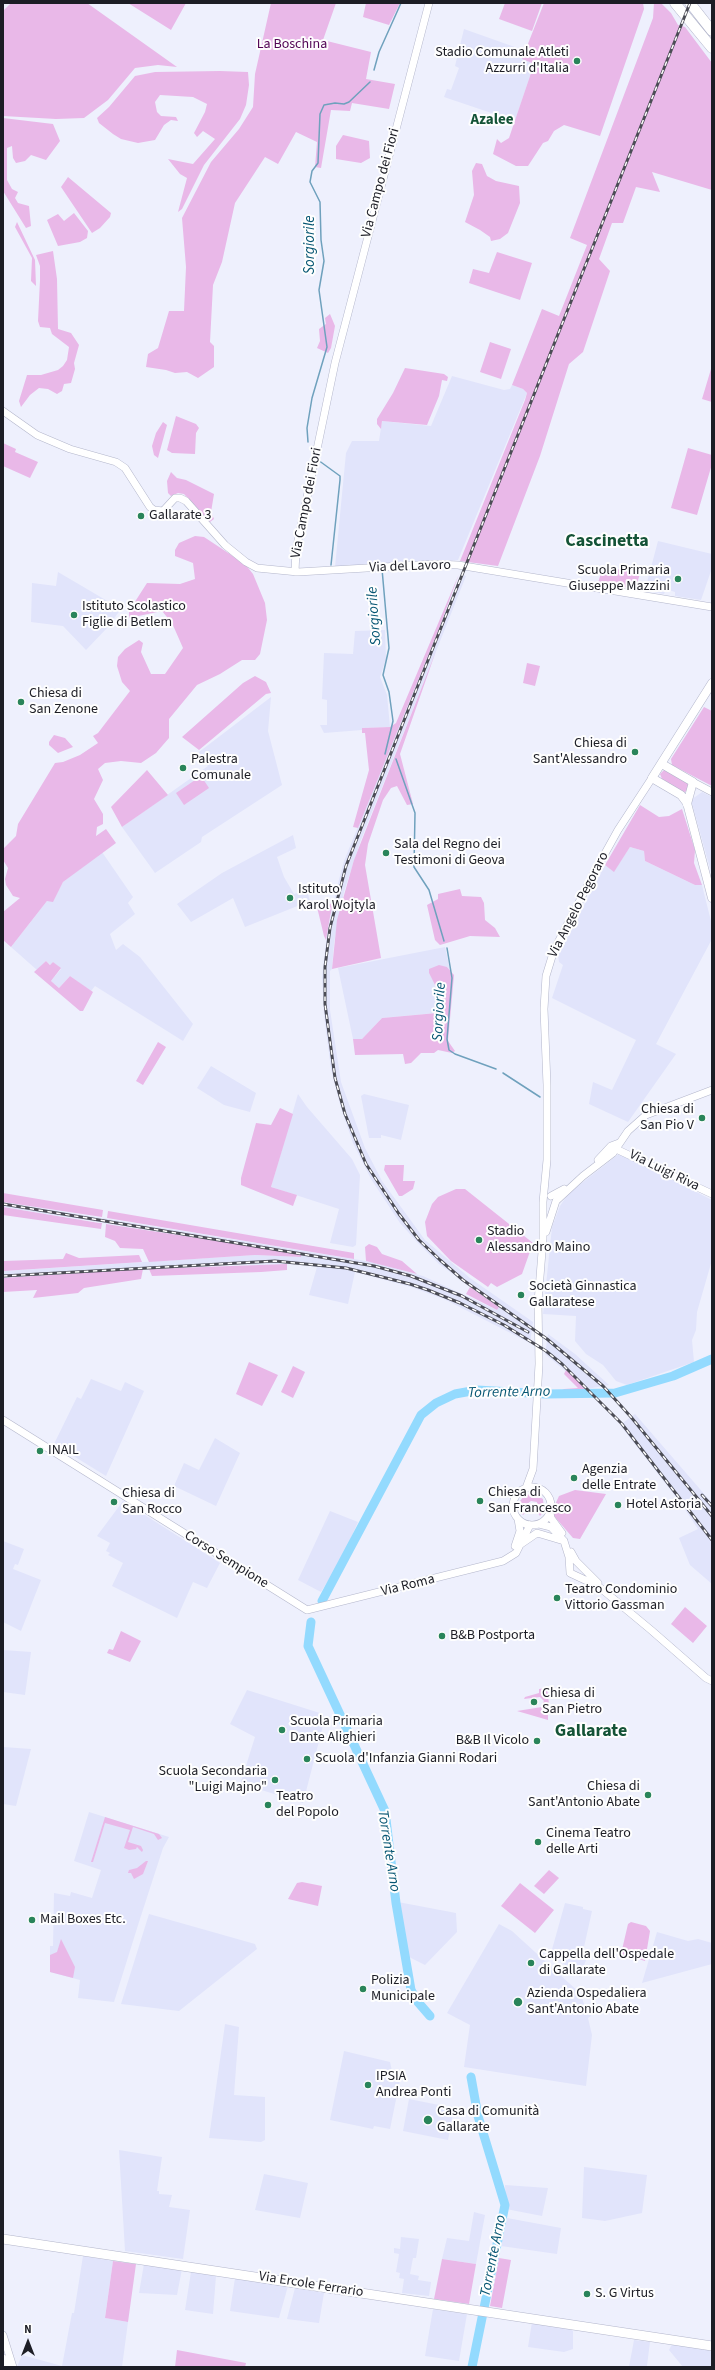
<!DOCTYPE html>
<html>
<head>
<meta charset="utf-8">
<style>
	body { margin:0 }
	#map { position:relative; width:715px; height:2370px; overflow:hidden; background:#eef0fd; font-family:"Source Sans 3",sans-serif }
	canvas { display:block }
	.frame { position:absolute; inset:0; border:4px solid #1c1d25; pointer-events:none }
	.north { position:absolute; left:8px; top:2322px; width:40px; height:40px; -webkit-text-stroke:3px #fefefe; paint-order:stroke; rotate:0deg; font-size:11px; font-weight:700; line-height:16px; text-align:center; color:#1c1d25 }
	.north::after { content:''; display:block; margin:auto; width:14px; height:18px; background:#1c1d25; clip-path:polygon(50% 0,100% 100%,50% 72%,0 100%) }
</style>
</head>
<body>
<div id="map">
<canvas width="715" height="2370"></canvas>
<div class="frame"></div>
<div class="north">N</div>
</div>
<script>
const g = document.querySelector('canvas').getContext('2d');
g.lineJoin = 'round';
function fillPath(path, color) { g.fillStyle = color; g.fill(path, 'evenodd'); }
const shape = rows => new Path2D(rows.map(r => 'M' + r).join(''));
function stroke(path, color, width, dash) { g.strokeStyle = color; g.lineWidth = width; g.lineCap = dash ? 'butt' : 'round'; g.setLineDash(dash || []); g.stroke(path); }
function write(font, color, halo, rows, align = 'center') {
  g.font = font + ' "Source Sans 3",sans-serif'; g.lineWidth = 4; g.setLineDash([]); g.textBaseline = 'middle'; g.strokeStyle = halo; g.fillStyle = color; for (const [text, x, y, turn = 0] of rows) {
    g.save(); g.translate(x, y); g.rotate((+turn || 0) * Math.PI / 180); g.textAlign = isNaN(turn) ? turn : align; if (halo) g.strokeText(text, 0, 0); g.fillText(text, 0, 0); g.restore();
  }
}
const built = shape([
	[464,29,526,51,523,59,532,63,531,73,515,121,444,97,447,89,451,90,459,68,455,66],
	[452,376,504,390,510,389,512,385,523,389,527,393,458,560,335,567,346,453,352,441,379,441,382,421,431,426],
	[658,541,712,554,712,568,701,600,675,596,675,592,666,589,664,594,645,590],
	[58,572,121,609,107,628,86,650,63,626,31,622,32,583,56,586],
	[461,574,466,576,361,840,344,892,334,943,332,969,330,971,330,1010,341,1082,365,1148,382,1181,425,1240,470,1278,533,1322,530,1343,444,1299,411,1287,355,1272,348,1304,309,1295,317,1267,301,1264,224,1265,3,1278,3,1271,255,1255,301,1257,256,1247,3,1207,3,1202,372,1262,423,1276,497,1310,499,1307,439,1264,417,1242,400,1223,371,1179,353,1143,341,1108,331,1069,324,1015,322,977,327,934,337,887,344,861],
	[385,630,386,659,380,677,387,695,390,727,362,728,362,730,324,733,320,725,327,725,327,700,322,699,324,653,353,654,355,631],
	[271,697,268,731,282,785,202,837,201,842,155,873,122,827,208,766,199,752],
	[702,792,712,797,711,872,691,800],
	[293,835,296,848,277,857,284,877,294,894,307,890,310,901,245,927,233,898,191,922,177,904,222,873],
	[630,847,644,851,645,861,695,885,702,885,712,925,712,939,656,1044,676,1054,628,1122,589,1104,593,1082,612,1090,636,1040,552,998,563,965,559,962,558,956,605,865,614,871],
	[102,852,133,897,128,903,135,914,110,934,116,950,123,944,140,957,193,1024,183,1041,95,986,91,991,70,976,59,988,51,981,61,969,53,962,51,965,46,961,37,970,11,947,47,901,53,901,63,882],
	[445,947,450,970,447,967,429,973,439,993,437,1013,382,1018,362,1039,353,1039,338,968],
	[211,1066,256,1093,250,1112,224,1105,197,1088],
	[298,1094,307,1107,352,1159,360,1175,356,1245,353,1247,330,1243,339,1209,271,1187],
	[364,1094,409,1105,401,1140,381,1135,381,1138,369,1138,361,1096],
	[620,1153,712,1200,712,1260,697,1312,696,1330,692,1340,694,1362,627,1385,616,1381,603,1365,586,1354,575,1341,576,1316,543,1314,552,1227,560,1206,568,1194],
	[548,1334,575,1354,609,1385,587,1389,545,1354],
	[91,1379,121,1391,125,1382,144,1391,106,1476,54,1444,77,1397,81,1399],
	[635,1414,712,1503,712,1584,690,1565,679,1538,698,1529,680,1502,620,1425],
	[215,1438,240,1453,216,1506,174,1486,184,1463,199,1470],
	[123,1501,220,1563,207,1588,193,1582,177,1618,112,1586,123,1563,108,1555,110,1553,106,1551,110,1543,97,1536],
	[330,1511,358,1522,341,1560,321,1592,298,1580],
	[3,1541,24,1549,18,1565,15,1564,13,1569,41,1580,21,1631,3,1622],
	[3,1650,31,1652,25,1695,3,1692],
	[247,1690,323,1714,325,1718,303,1803,252,1787,251,1791,239,1788,255,1737,230,1724],
	[3,1747,31,1749,16,1806,3,1804],
	[89,1812,169,1837,163,1848,139,1922,114,2002,78,1998,80,1980,50,1972,50,1946,53,1946,54,1893,70,1896,71,1892,92,1898,101,1870,74,1861],
	[398,1902,456,1913,457,1932,425,1965,407,1956],
	[565,1903,583,1907,583,1909,592,1911,582,1956,587,1957,580,1977,577,1975,578,1972,571,1970,551,1953],
	[149,1914,255,1944,257,1949,179,2011,121,2004],
	[499,1924,512,1931,581,1994,586,2011,590,2010,591,2016,588,2018,592,2035,586,2086,464,2067,470,2025,447,2013],
	[657,1932,688,1941,698,1939,712,1943,712,1964,642,1983],
	[225,2024,239,2027,234,2095,265,2097,265,2140,261,2142,209,2138],
	[344,2051,390,2062,392,2071,400,2080,390,2129,374,2126,373,2129,330,2120],
	[409,2099,454,2108,448,2140,403,2131],
	[119,2150,162,2157,157,2191,159,2191,159,2194,172,2195,169,2207,190,2210,183,2259,125,2251],
	[584,2167,647,2175,642,2213,605,2221,582,2218],
	[264,2174,308,2183,300,2218,255,2210],
	[505,2185,548,2188,542,2216,506,2209],
	[474,2212,485,2215,476,2264,442,2259,447,2238,469,2241],
	[507,2218,561,2228,557,2254,501,2246],
	[401,2237,419,2239,416,2258,413,2258,410,2274,419,2276,418,2280,431,2282,429,2296,402,2293,404,2279,399,2278,400,2273,396,2272,399,2254,394,2253,394,2248,400,2249],
	[83,2256,113,2261,105,2318,128,2322,122,2367,17,2367,22,2355,62,2366,72,2313,74,2313],
	[144,2264,182,2269,177,2295,139,2293],
	[191,2272,216,2276,213,2314,185,2310],
	[235,2278,288,2286,279,2318,230,2311],
	[295,2288,324,2293,319,2323,287,2319],
	[433,2309,467,2314,459,2361,425,2356],
	[532,2322,571,2329,573,2331,573,2349,564,2352,528,2347],
	[634,2340,650,2342,647,2366,651,2367,629,2367],
	[672,2344,712,2351,712,2367,683,2367,669,2350]
]);
const green = shape([
	[11,3,87,3,177,67,158,65,135,68,108,100,84,118,56,119,3,116,3,11],
	[128,3,186,3,171,30],
	[271,3,336,3,323,40,371,52,366,79,395,84,389,109,352,103,350,111,331,110,321,168,315,167,317,142,296,132,278,164,265,157,235,203,222,262,213,285,210,342,214,346,214,367,198,378,187,372,175,373,166,370,146,367,148,354,158,348,169,311,184,311,186,267,182,218,211,162,239,129,253,107,255,74],
	[366,3,388,4,400,3,389,25,363,17],
	[505,3,542,3,532,31,499,19],
	[544,3,643,3,644,9,600,136,564,125,554,131,548,141,543,143,528,166,516,166,493,154,497,139,501,143,509,138,531,73,528,72,532,63,522,59],
	[654,3,661,3,671,13,678,25,685,27,712,63,712,190,652,172,660,192,636,187,623,223,612,223,599,259,610,271,583,352,569,364,540,456,498,566,460,561,525,400,527,393,523,389,512,385,542,309,559,316,587,245,570,238,653,18],
	[220,71,248,72,249,85,246,105,240,119,204,165,182,209,178,212,187,178,180,174,168,159,193,164,215,139,203,131,197,137,194,133,205,112,207,104,193,97,160,95,155,102,157,112,161,116,176,117,178,121,171,120,164,125,155,140,138,143,121,139,113,134,99,123,97,118,109,107,135,76,155,72],
	[3,118,53,124,60,141,46,160,31,155,25,161,16,163,13,158,12,146,7,148,7,180,12,189,18,192,15,198,18,203,29,206,31,226,26,228,3,191],
	[343,135,369,141,370,158,361,163,336,159,336,146],
	[476,163,482,164,487,176,496,181,519,186,520,203,508,233,500,239,491,241,490,237,480,230,465,222,474,195,472,171],
	[68,177,111,213,110,217,100,228,92,233,61,187],
	[74,213,88,231,87,238,80,242,58,246,47,220,58,214,64,221],
	[17,222,35,260,36,286,31,281,32,258,15,227],
	[53,251,57,279,58,329,71,333,79,345,74,363,75,369,71,383,64,384,62,391,57,394,48,389,39,388,30,395,21,407,19,401,27,375,41,375,58,370,63,366,67,360,69,347,52,334,50,328,40,327,38,321,40,280,40,266,36,255],
	[497,252,532,263,520,300,469,283,473,269,489,273],
	[330,314,335,326,331,348,328,353,317,348,320,341,319,329,326,324,325,318],
	[490,342,511,349,501,379,480,372],
	[405,368,444,374,448,377,447,381,442,380,439,396,427,425,382,421,381,429,377,424,377,419,393,393],
	[711,369,712,369,712,402,702,399],
	[176,416,196,424,199,428,196,433,195,454,172,453,167,450],
	[163,422,167,425,158,458,154,455,152,446,156,433],
	[3,443,16,449,15,452,38,462,30,478,3,466],
	[688,448,712,455,712,464,697,515,671,508],
	[171,472,177,478,186,480,214,494,211,512,214,519,210,522,184,494,178,493,171,496,168,493,167,481],
	[195,536,204,537,245,564,253,574,265,603,267,620,260,654,255,660,242,660,220,674,197,685,169,719,169,738,156,753,141,763,121,761,105,763,98,769,103,780,94,799,103,814,103,824,97,827,96,836,106,829,116,843,63,882,53,902,47,901,11,947,3,940,3,912,20,898,13,896,6,885,5,879,8,868,3,860,3,849,16,836,18,824,55,763,63,762,80,755,98,743,93,736,98,733,130,691,122,682,117,666,118,657,125,649,139,640,143,643,141,652,151,674,165,674,183,648,172,623,162,611,129,618,129,611,147,583,180,584,195,579,193,563,175,556,175,550,179,543],
	[603,566,640,574,635,589,598,583],
	[459,574,440,626,358,828,353,827,369,770,365,733,362,733,362,728,390,727,396,723],
	[436,651,400,754,413,804,407,805,397,786,391,788,383,800,368,844,365,865,381,958,332,969,337,920,354,860],
	[527,663,540,666,535,686,523,683],
	[255,676,266,682,271,693,266,694,199,750,182,737,243,683],
	[704,707,712,711,712,786,672,765,671,759],
	[54,735,65,738,73,747,58,753,49,745,49,742],
	[665,769,691,784,688,790,683,793,662,779,660,774],
	[147,770,168,795,122,827,111,807],
	[201,776,209,788,184,805,176,793],
	[640,805,659,817,669,816,682,809,695,850,694,863,702,885,695,885,645,861,644,851,630,847,614,872,605,865],
	[460,889,462,896,481,897,484,903,485,920,495,928,500,937,470,936,440,945,435,940,427,905,438,899,438,894],
	[333,903,330,917,326,940,324,936,317,907],
	[46,961,50,965,53,962,61,968,51,981,59,988,70,976,93,992,83,1011,80,1011,34,972],
	[439,965,447,967,454,975,448,1041,455,1051,452,1053,438,1050,434,1053,421,1053,411,1063,405,1064,403,1054,355,1055,353,1039,362,1039,382,1018,437,1013,439,993,429,973,429,969],
	[158,1042,166,1047,143,1085,136,1081],
	[280,1108,293,1114,271,1187,297,1195,293,1206,241,1185,241,1178,256,1123,271,1125],
	[385,1165,404,1165,403,1181,415,1181,413,1189,402,1196,399,1196,384,1170],
	[456,1189,465,1189,533,1243,522,1274,497,1287,491,1283,488,1287,451,1261,427,1236,425,1222,432,1204,438,1197],
	[3,1193,103,1210,102,1217,3,1202],
	[3,1207,99,1223,102,1223,101,1229,3,1215],
	[108,1211,354,1253,354,1259,107,1218],
	[106,1224,256,1247,301,1255,301,1257,255,1255,149,1262,143,1249,120,1248,115,1241,105,1237],
	[369,1244,377,1247,382,1254,402,1261,417,1274,366,1261,365,1247],
	[66,1253,79,1258,139,1255,142,1262,3,1271,3,1261,63,1259],
	[287,1264,287,1270,261,1272,152,1276,149,1269],
	[143,1269,141,1279,84,1288,78,1293,33,1298,37,1290,3,1292,3,1278],
	[470,1287,499,1307,497,1310,466,1294],
	[249,1362,278,1375,262,1406,236,1394],
	[293,1366,305,1372,293,1398,281,1392],
	[566,1370,587,1389,588,1392,561,1391,564,1389,578,1388,564,1374],
	[575,1490,606,1494,580,1539,573,1538,554,1516,553,1509,559,1496],
	[533,1493,543,1499,544,1511,540,1516,536,1510,537,1502,531,1501,527,1504,528,1510,523,1515,520,1510,520,1501,524,1496],
	[685,1607,707,1626,693,1643,671,1624],
	[121,1631,141,1641,130,1662,107,1653,109,1649,113,1650],
	[547,1688,549,1704,541,1706,544,1701,540,1697,524,1699,525,1697,539,1693,539,1689],
	[548,1706,548,1720,517,1711],
	[105,1817,159,1834,162,1838,158,1840,154,1834,133,1827,128,1842,141,1846,143,1850,142,1852,137,1847,136,1849,129,1850,124,1848,130,1830,105,1823,93,1862,91,1862],
	[146,1861,148,1861,143,1874,134,1879,131,1873,128,1873,129,1870,137,1868],
	[549,1870,559,1878,544,1894,534,1886],
	[302,1882,322,1886,318,1906,288,1899,297,1883],
	[520,1883,554,1910,535,1933,501,1906],
	[631,1922,646,1926,650,1931,645,1961,621,1954,628,1924],
	[61,1939,75,1967,73,1978,50,1972,50,1955,57,1952],
	[499,2258,511,2260,502,2308,490,2306],
	[442,2259,476,2264,469,2304,434,2299],
	[113,2261,136,2264,128,2322,105,2318],
	[177,2350,246,2363,245,2367,175,2367]
]);
const stream = shape([
	[374,70,379,52,401,3],
	[308,442,307,428,312,398,327,347,319,290,324,261,321,240,320,202,310,182,312,171,318,163,320,114,324,105,335,103,344,104,349,102,370,82],
	[318,460,340,476,340,480,331,565],
	[382,569,389,648,383,675,389,692,393,721,385,754],
	[396,759,415,813,414,867,429,890,444,941],
	[447,948,452,978,447,1039,449,1050,455,1054,496,1069],
	[503,1073,540,1097]
]);
const river = shape([
	[322,1601,421,1415,436,1403,455,1394,477,1390,546,1394,615,1393,673,1376,712,1359],
	[311,1622,308,1646,385,1811,396,1903,411,1990,417,2001,430,2016],
	[471,2077,478,2116,505,2205,472,2367]
]);
const tertiary = shape([
	[3,411,37,435,70,449,116,462,125,468,150,507,154,510,163,511,175,498,180,498,186,501,225,545,246,562,257,568,298,572,435,564,458,565,712,607],
	[295,572,296,550,335,363,429,3],
	[693,782,712,792],
	[616,1149,712,1194],
	[598,1160,611,1146,619,1143],
	[551,1196,564,1189],
	[546,1232,556,1201,583,1176,613,1153,628,1131,646,1115,712,1090],
	[3,1420,307,1610,503,1561,516,1553,530,1525],
	'513 1506a19 19 0 1 1 38 0a19 19 0 1 1-38 0Z',
	[526,1488,533,1469,539,1364,538,1302,543,1239,543,1202,547,1160,547,1085,544,1009,546,976,554,950,593,875,618,830,652,778],
	[550,1513,551,1518,562,1533],
	[539,1524,551,1527,564,1541,569,1557,570,1573,598,1586,651,1630,706,1678,712,1681],
	[521,1544,537,1533,564,1541],
	[515,1546,520,1531,518,1519],
	[571,1552,576,1561,598,1583],
	[3,2335,13,2367],
	[3,2358,6,2367]
]);
const secondary = shape([
	[712,683,652,778,681,795,687,803,712,898],
	[662,764,693,782,687,804]
]);
const primary = shape([
	[3,2239,712,2346]
]);
const motorway = shape([
	[675,3,712,48],
	[690,3,712,31]
]);
const rail = shape([
	[690,3,346,866,330,928,325,967,325,1004,335,1078,345,1114,366,1164,399,1214,419,1240,440,1260,463,1280,547,1339,603,1386,631,1417,712,1516],
	[3,1204,374,1266,411,1276,462,1296,528,1332],
	[3,1276,275,1261,346,1268,410,1284,428,1290,460,1303,504,1325,546,1351,562,1364,622,1424,712,1540],
	[702,1495,712,1506]
]);
const markers = [
	[577,61,4,"#29845a"],
	[141,516,4,"#29845a"],
	[678,579,4,"#29845a"],
	[74,615,4,"#29845a"],
	[21,702,4,"#29845a"],
	[635,752,4,"#29845a"],
	[183,768,4,"#29845a"],
	[386,853,4,"#29845a"],
	[290,898,4,"#29845a"],
	[702,1118,4,"#29845a"],
	[479,1240,4,"#29845a"],
	[521,1295,4,"#29845a"],
	[40,1451,4,"#29845a"],
	[574,1478,4,"#29845a"],
	[480,1501,4,"#29845a"],
	[114,1502,4,"#29845a"],
	[618,1505,4,"#29845a"],
	[557,1598,4,"#29845a"],
	[442,1636,4,"#29845a"],
	[534,1702,4,"#29845a"],
	[282,1730,4,"#29845a"],
	[537,1741,4,"#29845a"],
	[307,1759,4,"#29845a"],
	[275,1780,4,"#29845a"],
	[648,1795,4,"#29845a"],
	[268,1805,4,"#29845a"],
	[538,1842,4,"#29845a"],
	[32,1920,4,"#29845a"],
	[531,1963,4,"#29845a"],
	[363,1989,4,"#29845a"],
	[518,2002,5,"#29845a"],
	[368,2085,4,"#29845a"],
	[428,2120,5,"#29845a"],
	[587,2294,4,"#29845a"]
];
const parkNames = [
	["La Boschina",292,45]
];
const poiNames = [
	["Stadio Comunale Atleti",569,53,"right"],
	["Azzurri d'Italia",569,69,"right"],
	["Gallarate 3",149,516],
	["Scuola Primaria",670,571,"right"],
	["Giuseppe Mazzini",670,587,"right"],
	["Istituto Scolastico",82,607],
	["Figlie di Betlem",82,623],
	["Chiesa di",29,694],
	["San Zenone",29,710],
	["Chiesa di",627,744,"right"],
	["Sant'Alessandro",627,760,"right"],
	["Palestra",191,760],
	["Comunale",191,776],
	["Sala del Regno dei",394,845],
	["Testimoni di Geova",394,861],
	["Istituto",298,890],
	["Karol Wojtyla",298,906],
	["Chiesa di",694,1110,"right"],
	["San Pio V",694,1126,"right"],
	["Stadio",487,1232],
	["Alessandro Maino",487,1248],
	["Società Ginnastica",529,1287],
	["Gallaratese",529,1303],
	["INAIL",48,1451],
	["Agenzia",582,1470],
	["delle Entrate",582,1486],
	["Chiesa di",488,1493],
	["San Francesco",488,1509],
	["Chiesa di",122,1494],
	["San Rocco",122,1510],
	["Hotel Astoria",626,1505],
	["Teatro Condominio",565,1590],
	["Vittorio Gassman",565,1606],
	["B&B Postporta",450,1636],
	["Chiesa di",542,1694],
	["San Pietro",542,1710],
	["Scuola Primaria",290,1722],
	["Dante Alighieri",290,1738],
	["B&B Il Vicolo",529,1741,"right"],
	["Scuola d'Infanzia Gianni Rodari",315,1759],
	["Scuola Secondaria",267,1772,"right"],
	["\"Luigi Majno\"",267,1788,"right"],
	["Chiesa di",640,1787,"right"],
	["Sant'Antonio Abate",640,1803,"right"],
	["Teatro",276,1797],
	["del Popolo",276,1813],
	["Cinema Teatro",546,1834],
	["delle Arti",546,1850],
	["Mail Boxes Etc.",40,1920],
	["Cappella dell'Ospedale",539,1955],
	["di Gallarate",539,1971],
	["Polizia",371,1981],
	["Municipale",371,1997],
	["Azienda Ospedaliera",527,1994],
	["Sant'Antonio Abate",527,2010],
	["IPSIA",376,2077],
	["Andrea Ponti",376,2093],
	["Casa di Comunità",437,2112],
	["Gallarate",437,2128],
	["S. G Virtus",595,2294]
];
const streetNames = [
	["Via Campo dei Fiori",381,183,-75],
	["Via Campo dei Fiori",307,503,-79],
	["Via del Lavoro",410,567,-2],
	["Via Angelo Pegoraro",579,905,-63],
	["Via Luigi Riva",664,1171,26],
	["Corso Sempione",226,1560,32],
	["Via Roma",408,1586,-14],
	["Via Ercole Ferrario",311,2285,9]
];
const neighbourhoodNames = [
	["Azalee",492,121]
];
const waterNames = [
	["Sorgiorile",311,245,-90],
	["Sorgiorile",375,616,-94],
	["Sorgiorile",440,1012,-87],
	["Torrente Arno",509,1393,-1],
	["Torrente Arno",388,1851,81],
	["Torrente Arno",494,2256,-79]
];
const districtNames = [
	["Cascinetta",607,542],
	["Gallarate",591,1732]
];
fillPath(built, '#e1e4fb');
fillPath(green, '#e9b8e8');
stroke(stream, '#6fa1bd', 1.5);
stroke(river, '#93dafe', 9);
stroke(tertiary, '#b3b6cb', 8);
stroke(secondary, '#b3b6cb', 9);
stroke(primary, '#b3b6cb', 10);
stroke(motorway, '#b3b6cb', 11);
stroke(tertiary, '#fff', 7);
stroke(secondary, '#fff', 8);
stroke(primary, '#fff', 9);
stroke(motorway, '#fff', 10);
stroke(rail, '#4b4c55', 3);
stroke(rail, '#fefefe', 1.5, [4.5]);
for (const [x, y, r, color] of markers) { const dot = new Path2D(); dot.arc(x, y, r, 0, 2 * Math.PI); g.fillStyle = color; g.fill(dot); stroke(dot, '#fefefe', 1.5); }
write('14px', '#520555', '#fefefe', parkNames);
write('14px', '#1c1d25', '#fefefe', poiNames, 'left');
write('14px', '#1c1d25', '#fefefe', streetNames);
write('bold 15px', '#145337', '#fefefe', neighbourhoodNames);
write('italic 15px', '#065673', '#fefefe', waterNames);
write('bold 18px', '#145337', '#fefefe', districtNames);
</script>
</body>
</html>
